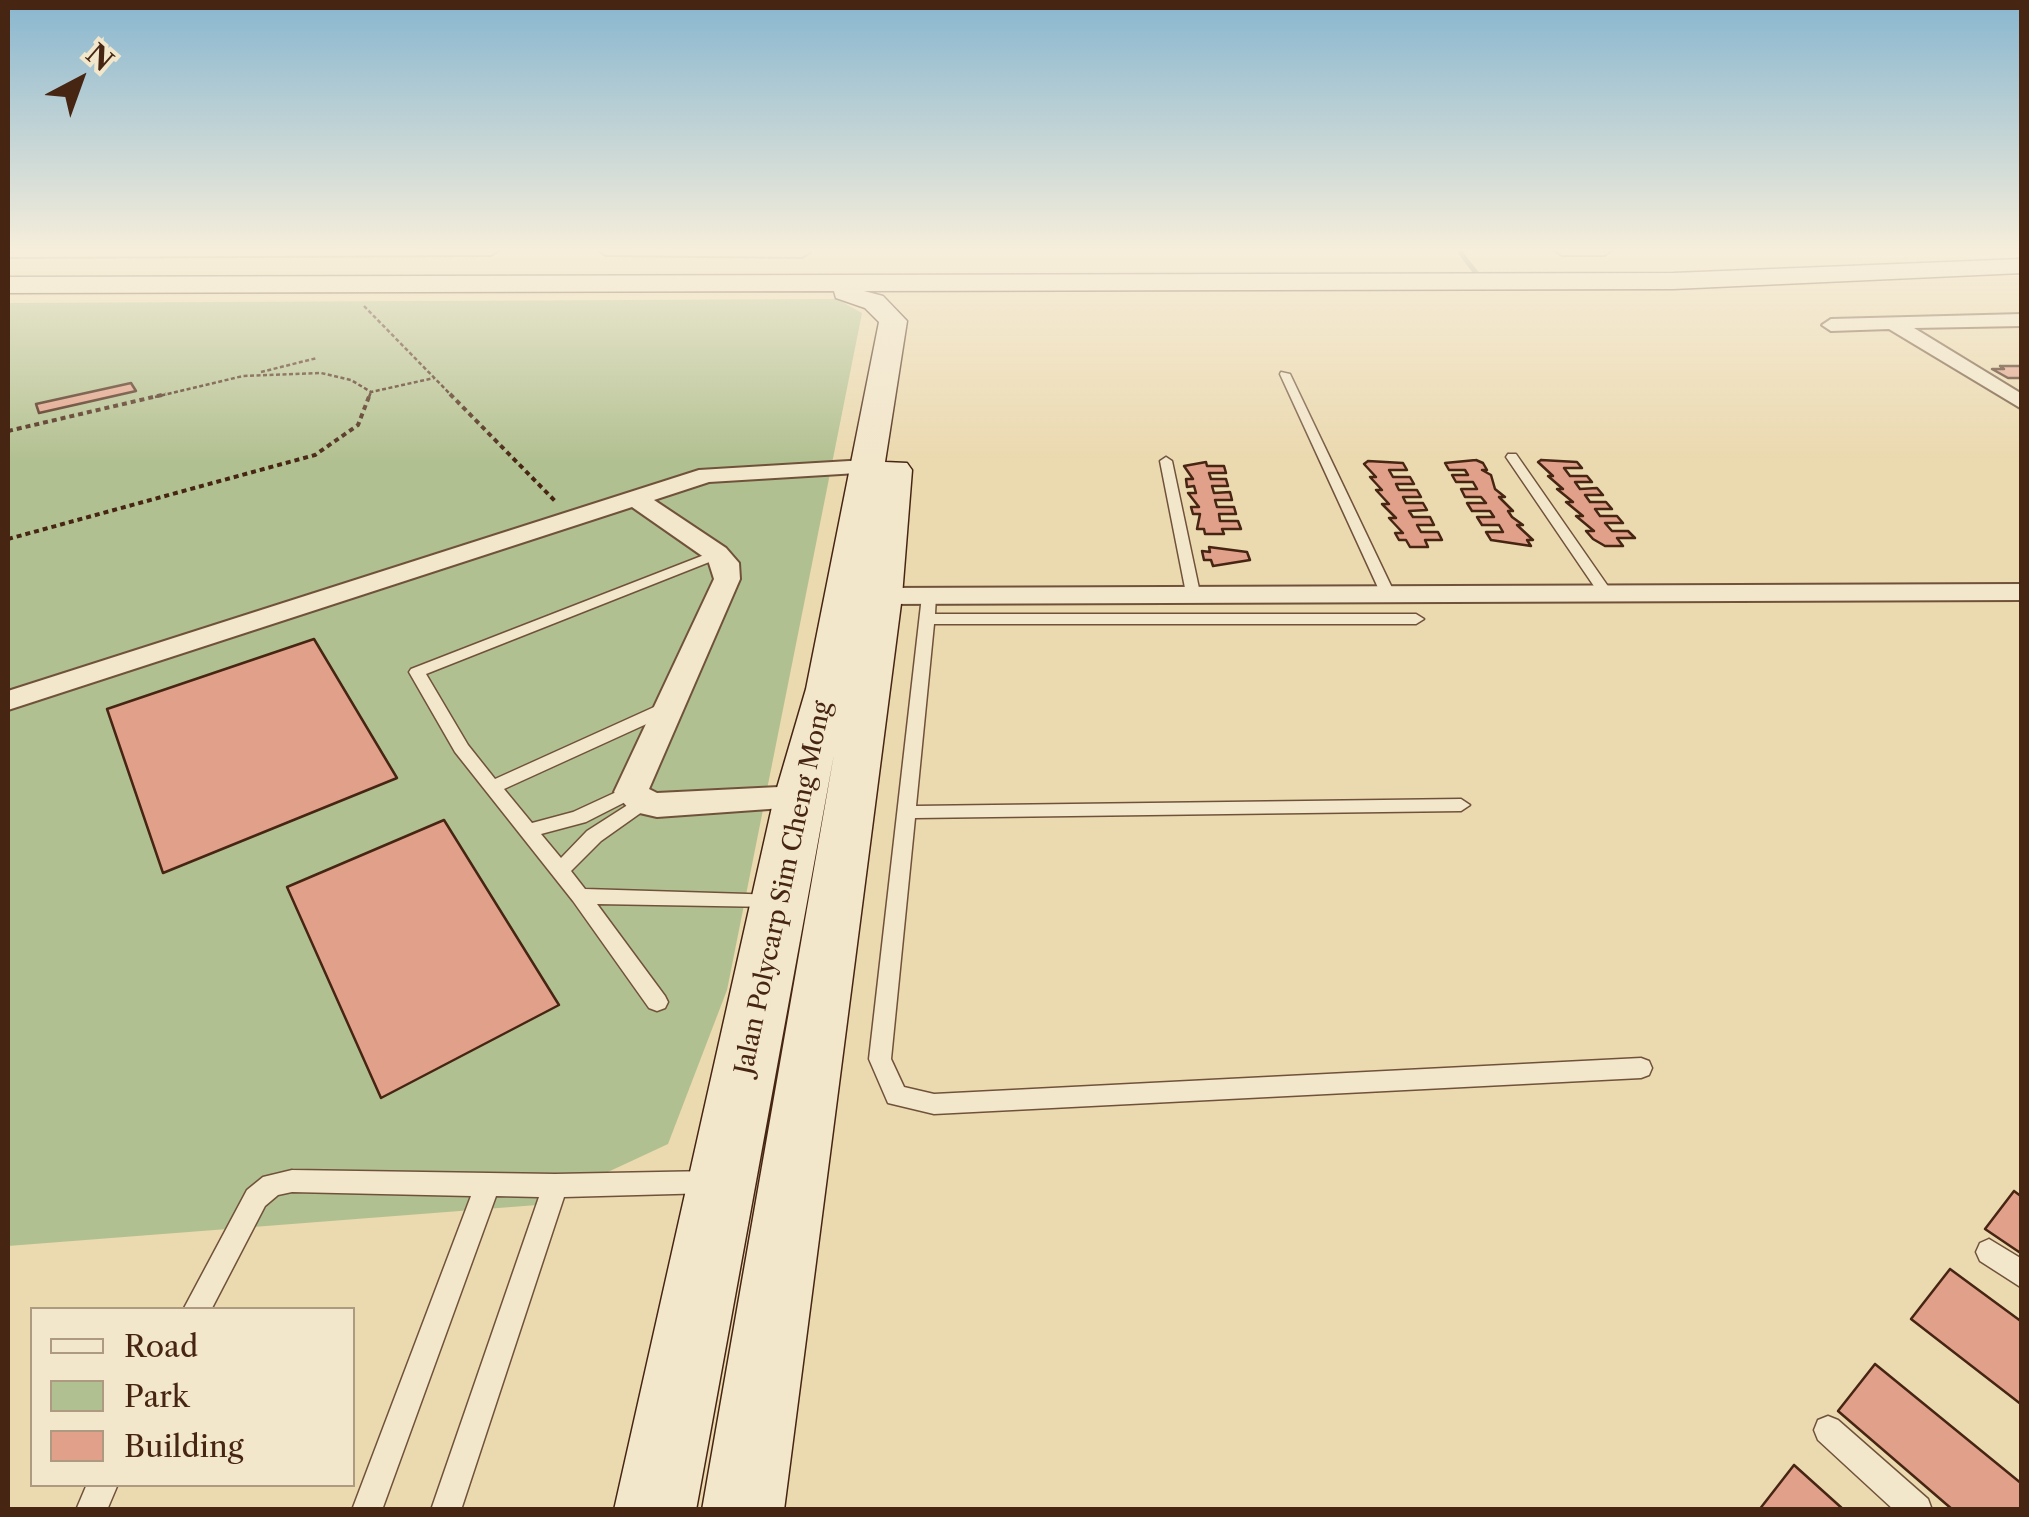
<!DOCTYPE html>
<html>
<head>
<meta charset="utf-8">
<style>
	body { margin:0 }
	#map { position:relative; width:2029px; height:1517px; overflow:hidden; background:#ebd9af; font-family:"Libre Caslon Text",serif }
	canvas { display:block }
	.frame { position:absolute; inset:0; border:10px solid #472513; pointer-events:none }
	.legend { position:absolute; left:30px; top:1307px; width:325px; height:180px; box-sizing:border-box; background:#f2e6cb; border:2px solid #ae9981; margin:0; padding:12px 18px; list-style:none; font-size:30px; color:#472513 }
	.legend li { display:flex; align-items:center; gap:20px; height:50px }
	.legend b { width:50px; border:2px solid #ae9981 }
	.north { position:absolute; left:30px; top:30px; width:100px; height:100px; -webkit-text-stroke:8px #f2e6cb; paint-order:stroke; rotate:41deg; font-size:28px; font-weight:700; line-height:40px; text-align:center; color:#472513 }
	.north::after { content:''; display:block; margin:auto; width:35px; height:45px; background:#472513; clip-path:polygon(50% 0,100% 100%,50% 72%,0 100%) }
</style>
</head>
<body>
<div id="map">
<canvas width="2029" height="1517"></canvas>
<div class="frame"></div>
<ul class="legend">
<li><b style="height:12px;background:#f2e6cb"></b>Road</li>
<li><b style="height:28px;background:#b1c090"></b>Park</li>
<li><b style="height:28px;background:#e1a089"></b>Building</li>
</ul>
<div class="north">N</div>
</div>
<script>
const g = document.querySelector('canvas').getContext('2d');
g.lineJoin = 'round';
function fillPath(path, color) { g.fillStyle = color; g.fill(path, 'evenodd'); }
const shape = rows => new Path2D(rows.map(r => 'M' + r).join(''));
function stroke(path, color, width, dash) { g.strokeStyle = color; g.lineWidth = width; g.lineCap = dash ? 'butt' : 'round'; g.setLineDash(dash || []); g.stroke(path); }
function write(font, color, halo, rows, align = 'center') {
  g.font = font + ' "Libre Caslon Text",serif'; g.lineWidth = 8; g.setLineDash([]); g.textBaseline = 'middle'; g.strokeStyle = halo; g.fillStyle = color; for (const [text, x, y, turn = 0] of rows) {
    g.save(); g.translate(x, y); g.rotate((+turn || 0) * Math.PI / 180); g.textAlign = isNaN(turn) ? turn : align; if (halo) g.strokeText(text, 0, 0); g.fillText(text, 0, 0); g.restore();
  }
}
const green = shape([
	[837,299,862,313,727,990,668,1144,537,1205,8,1246,8,303]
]);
const stream = shape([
	[1460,252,1480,278,1475,278]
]);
const building = shape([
	[2000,366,2022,366,2022,378,2008,378,1992,369,2004,369,2000,366],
	[131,383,136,391,39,413,36,404,131,383],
	[1476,460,1483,463,1487,470,1482,470,1491,475,1495,489,1505,497,1499,497,1513,511,1508,511,1512,517,1523,525,1517,525,1533,540,1527,540,1531,546,1491,540,1486,532,1503,532,1499,525,1482,525,1477,517,1494,517,1490,511,1472,511,1467,503,1486,503,1481,497,1465,497,1461,489,1477,489,1473,482,1456,482,1452,475,1468,475,1465,470,1449,470,1445,463,1476,460],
	[1541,460,1577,462,1582,468,1564,468,1570,476,1587,476,1592,482,1575,482,1580,489,1597,488,1603,495,1585,495,1590,502,1606,502,1612,509,1595,509,1600,516,1617,516,1623,523,1605,523,1612,531,1628,531,1635,538,1617,538,1623,546,1605,546,1593,539,1586,531,1594,531,1576,516,1583,516,1566,502,1573,502,1557,489,1563,489,1548,476,1553,476,1538,462,1541,460],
	[1368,461,1403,463,1407,470,1389,470,1393,477,1410,477,1414,484,1396,484,1399,490,1417,490,1421,497,1403,497,1406,503,1423,503,1427,510,1409,511,1413,517,1430,517,1434,525,1417,525,1421,532,1438,532,1442,540,1425,540,1428,547,1410,547,1406,540,1399,540,1395,533,1403,533,1389,518,1396,518,1382,504,1389,504,1376,490,1382,490,1370,477,1376,477,1364,464,1368,461],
	[1206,462,1207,466,1224,466,1226,473,1209,473,1211,479,1226,479,1228,486,1212,486,1214,493,1230,492,1232,500,1215,500,1217,507,1234,507,1236,514,1219,514,1220,521,1238,521,1241,529,1222,529,1224,534,1205,534,1204,529,1197,529,1200,514,1193,514,1191,507,1199,507,1188,493,1196,493,1194,486,1187,487,1186,479,1193,479,1184,466,1206,462],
	[1209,547,1247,552,1250,560,1213,566,1211,560,1204,560,1202,551,1210,552,1209,547],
	[314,639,397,778,163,873,107,709,314,639],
	[444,820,559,1005,381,1098,287,887,444,820],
	[2014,1191,2022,1197,2022,1254,1985,1229,2014,1191],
	[1950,1269,2022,1322,2022,1405,1911,1319,1950,1269],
	[1875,1364,2022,1484,2022,1510,1953,1510,1838,1411,1875,1364],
	[1794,1465,1844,1510,1759,1510,1794,1465]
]);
const pathFar1 = shape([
	[364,306,453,397],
	[261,372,317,358],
	[155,397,243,376,321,373,351,380,371,392,434,378],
	[369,397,371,392]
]);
const path = shape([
	[450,394,556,502],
	[8,431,166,394],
	[8,539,315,455,358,425,370,394]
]);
const lane = shape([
	[1281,372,1290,374,1394,592,1392,595,1382,595,1380,592,1280,374,1281,372],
	[1508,454,1516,454,1612,592,1610,595,1600,595,1506,457,1508,454],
	[1166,457,1172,461,1200,593,1193,597,1186,593,1160,461,1166,457],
	[717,550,722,551,722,557,426,674,468,745,495,779,663,703,675,703,677,707,675,711,504,789,532,823,573,812,625,788,637,788,640,792,637,796,586,822,541,834,561,858,587,831,637,799,649,799,652,803,649,807,601,841,571,871,585,889,780,895,783,900,780,905,773,907,597,904,665,996,668,1002,665,1008,657,1011,649,1008,573,901,455,752,409,672,411,669,717,550],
	[929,592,936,596,935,614,1416,614,1424,619,1416,624,934,624,916,806,1461,799,1470,805,1461,811,915,818,891,1059,904,1087,934,1094,1641,1058,1649,1061,1652,1068,1649,1075,1641,1078,934,1114,888,1103,869,1059,922,596,929,592],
	[292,1170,555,1174,711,1171,720,1174,723,1182,720,1190,711,1193,564,1197,461,1510,431,1510,539,1197,496,1196,382,1510,352,1510,471,1196,292,1192,278,1195,265,1206,211,1310,183,1310,247,1190,263,1177,292,1170],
	[1989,1239,2022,1259,2022,1288,1980,1261,1976,1252,1980,1243,1989,1239],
	[1828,1416,1838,1420,1928,1499,1932,1510,1894,1510,1818,1440,1814,1430,1818,1420,1828,1416],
	[87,1484,118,1484,107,1510,76,1510,87,1484]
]);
const street = shape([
	[8,250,499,250,491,255,8,257,8,250],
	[598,250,809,250,810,252,802,257,606,255,598,250],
	[1554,250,1612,250,1604,255,1562,255,1554,250],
	[2022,314,2022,326,1914,328,2022,394,2022,409,1889,329,1831,331,1822,325,1831,319,2022,314],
	[866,460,874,462,874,472,709,482,654,500,726,548,739,563,740,579,649,789,657,793,799,786,811,790,816,798,811,806,657,817,631,811,614,792,714,579,708,560,632,507,8,710,8,691,699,470,866,460],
	[2022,584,2022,600,882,604,868,596,882,588,2022,584]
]);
const secondary = shape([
	[2022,259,2022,273,1673,289,864,291,883,296,907,321,885,462,907,463,912,470,902,596,784,1510,702,1510,834,754,696,1510,614,1510,774,798,806,689,879,322,865,308,836,298,834,291,8,293,8,277,1673,273,2022,259]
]);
const streetNames = [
	["Jalan Polycarp Sim Cheng Mong",784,888,-78]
];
fillPath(green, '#b1c090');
stroke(stream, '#787e6e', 5);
fillPath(building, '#e1a089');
stroke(building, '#472513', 2.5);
stroke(lane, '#70523a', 3);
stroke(street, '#70523a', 4);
stroke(secondary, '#472513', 3);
stroke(pathFar1, '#472513', 2.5, [4, 2.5]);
stroke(path, '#472513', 4, [5, 4]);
fillPath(lane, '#f2e6cb');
fillPath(street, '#f2e6cb');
fillPath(secondary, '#f2e6cb');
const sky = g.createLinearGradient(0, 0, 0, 463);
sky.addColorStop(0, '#88b6cf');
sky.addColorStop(0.54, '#f6eedb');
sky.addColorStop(1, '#f6eedb00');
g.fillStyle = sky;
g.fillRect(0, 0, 2029, 463);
write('25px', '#472513', '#f2e6cb', streetNames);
</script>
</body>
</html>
